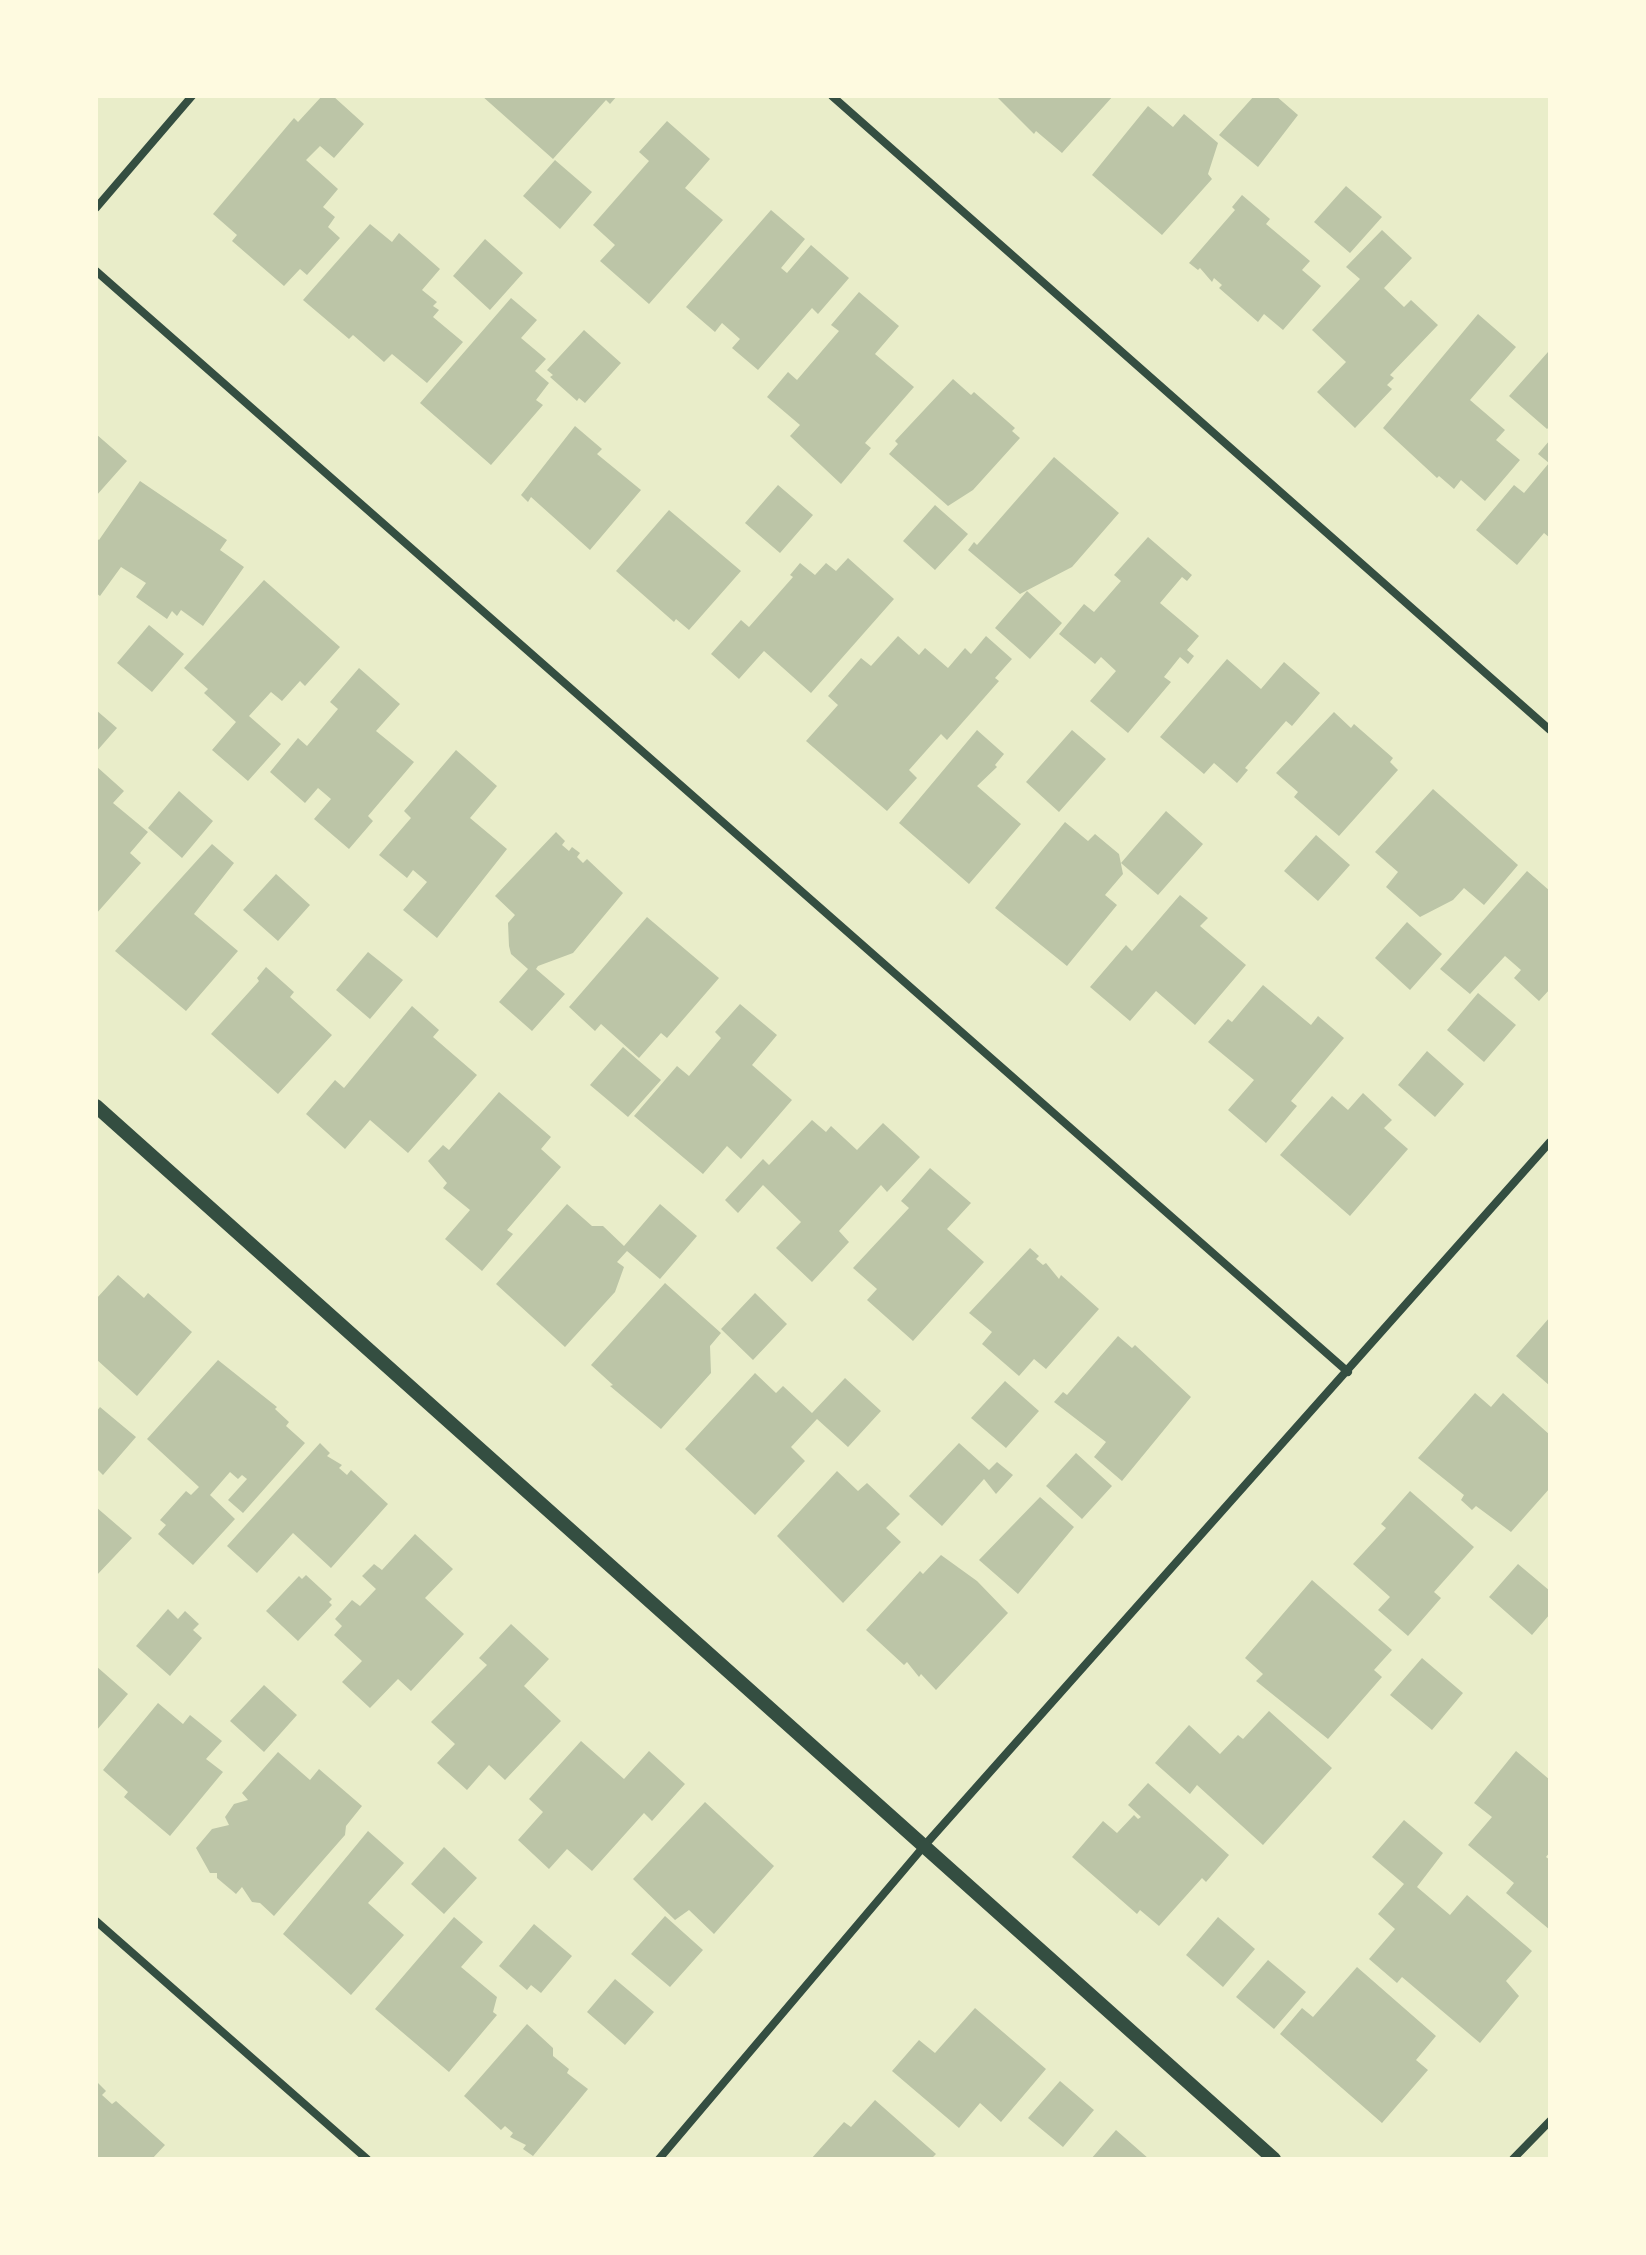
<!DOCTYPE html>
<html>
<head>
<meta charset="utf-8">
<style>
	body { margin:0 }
	#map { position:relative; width:1646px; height:2255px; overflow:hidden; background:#e9edc9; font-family:Poppins,sans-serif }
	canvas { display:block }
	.frame { position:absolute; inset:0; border:98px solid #fefae0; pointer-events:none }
</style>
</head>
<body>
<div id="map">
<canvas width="1646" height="2255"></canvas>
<div class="frame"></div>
</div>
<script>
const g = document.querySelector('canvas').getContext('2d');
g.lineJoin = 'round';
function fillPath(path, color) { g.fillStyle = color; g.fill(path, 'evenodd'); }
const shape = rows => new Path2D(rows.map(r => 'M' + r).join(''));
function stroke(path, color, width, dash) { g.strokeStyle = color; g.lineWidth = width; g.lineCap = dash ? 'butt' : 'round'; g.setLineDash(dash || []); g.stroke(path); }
const building = shape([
	[322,96,333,96,364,124,334,158,320,146,306,160,338,189,323,207,335,217,328,227,340,238,307,275,300,269,284,286,232,241,237,235,213,214,294,118,298,122],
	[482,96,617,96,610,104,606,100,553,159],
	[996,96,1113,96,1062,153,1036,131,1034,134],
	[1254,96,1276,96,1298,115,1258,167,1219,135],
	[1148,106,1173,127,1184,114,1218,143,1208,174,1212,179,1162,235,1092,175],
	[667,121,710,159,685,188,723,220,649,304,600,261,615,245,593,225,649,161,639,152],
	[555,160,592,192,560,229,523,196],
	[1346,186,1382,217,1350,253,1314,222],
	[1242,195,1270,219,1266,224,1310,261,1302,270,1321,286,1283,330,1264,314,1258,322,1219,288,1222,285,1214,278,1212,282,1200,268,1198,270,1189,263,1235,210,1232,207],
	[771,210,805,239,781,268,787,273,811,245,849,278,818,314,812,308,758,370,732,348,740,339,722,323,715,332,686,307],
	[370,224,392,242,399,233,440,269,422,290,437,302,433,306,439,310,433,317,463,342,427,383,392,354,384,362,353,335,349,339,303,300],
	[1382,230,1412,258,1384,288,1404,307,1411,300,1438,325,1390,375,1394,378,1387,385,1392,389,1355,428,1317,392,1346,362,1312,330,1360,279,1346,267],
	[485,239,523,273,490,310,453,276],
	[859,292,899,326,875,354,914,387,865,443,871,448,841,484,790,436,800,425,767,397,788,372,797,380,839,331,831,325],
	[511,298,537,320,521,338,546,359,535,371,549,383,536,400,543,405,491,465,420,403],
	[1478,314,1516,347,1470,400,1505,430,1496,440,1520,460,1485,501,1461,480,1454,489,1439,476,1437,478,1383,428],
	[584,330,621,363,585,403,579,398,577,401,550,377,553,375,547,370],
	[1548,352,1550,426,1547,429,1509,396],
	[953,379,971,395,974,392,1015,428,1012,431,1020,438,973,490,948,506,889,454,898,444,895,441],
	[575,426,602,449,597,454,641,490,590,550,531,497,528,502,521,495],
	[96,434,127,461,96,496],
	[1550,440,1550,538,1544,533,1517,565,1476,530,1514,485,1524,493,1549,463,1538,454],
	[1054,457,1119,513,1072,567,1020,594,968,550,974,542,977,545],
	[140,481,227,540,220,550,244,567,203,626,181,610,177,616,172,611,167,619,136,597,146,583,121,567,100,596,96,593,96,538,99,540],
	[778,485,813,515,780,553,745,523],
	[935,505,968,534,935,570,903,541],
	[669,510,741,571,689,630,676,619,674,622,616,571],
	[1148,537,1192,575,1187,581,1182,577,1160,603,1199,636,1187,650,1194,656,1188,664,1180,657,1164,677,1171,682,1128,733,1090,701,1116,671,1101,657,1095,664,1059,634,1084,604,1094,612,1121,581,1114,575],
	[848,558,894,599,811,693,764,651,739,679,711,654,741,620,749,627,793,577,790,575,800,563,815,575,826,563,836,571],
	[264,580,340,647,305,686,300,681,282,701,271,692,249,716,281,744,248,781,212,750,236,722,204,693,208,689,184,668],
	[1027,591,1062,623,1030,659,995,628],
	[149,625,184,654,152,692,117,663],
	[898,636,919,655,925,648,948,668,965,648,971,654,986,636,1012,659,995,678,999,681,947,740,941,734,909,770,917,778,887,811,806,741,838,705,828,696,861,658,871,666],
	[1227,659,1261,689,1284,662,1320,693,1292,726,1286,721,1245,768,1248,770,1237,783,1214,763,1204,774,1160,737],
	[359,668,400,704,376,731,414,762,368,816,373,821,349,849,314,819,331,799,318,788,305,803,270,772,298,738,307,746,338,709,330,702],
	[96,710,117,728,96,752],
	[1334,712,1351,728,1354,724,1393,758,1390,762,1398,770,1339,836,1294,797,1298,792,1276,773],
	[977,730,1004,754,995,765,997,767,977,786,1021,824,969,884,899,823],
	[1072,730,1106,759,1059,812,1026,782],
	[456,750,497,786,470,818,507,849,437,938,403,910,427,882,413,870,407,878,379,855,411,818,404,811],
	[96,766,124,791,113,803,148,832,130,853,141,863,96,914],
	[1433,789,1518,865,1484,905,1464,888,1453,900,1420,917,1386,887,1398,872,1375,852],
	[179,791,213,821,182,858,148,828],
	[1166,811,1203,844,1158,895,1121,863],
	[1065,822,1088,841,1095,834,1119,854,1123,874,1105,895,1117,905,1067,966,995,908],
	[556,832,565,841,562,845,569,851,572,847,580,853,577,857,583,863,587,859,623,893,573,953,538,966,536,969,565,994,532,1031,499,1002,528,969,511,954,509,946,508,923,515,915,495,896],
	[1316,835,1350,865,1318,901,1284,871],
	[212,844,234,863,194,914,238,951,186,1011,115,951],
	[1527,871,1550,891,1550,989,1539,1001,1514,978,1521,970,1505,956,1470,994,1440,969],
	[276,874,310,905,278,941,243,910],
	[1180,895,1208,918,1200,926,1246,965,1195,1025,1156,991,1130,1021,1090,987,1126,945,1132,951],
	[647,917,719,978,667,1038,661,1033,639,1058,601,1024,595,1031,569,1007],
	[1407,922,1442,954,1410,990,1375,958],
	[368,952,403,980,370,1019,336,990],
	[266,967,294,992,290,997,332,1035,278,1094,211,1034,259,981,257,978],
	[1263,985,1311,1025,1318,1016,1344,1038,1291,1101,1297,1106,1266,1143,1228,1110,1254,1080,1208,1042,1228,1019,1232,1022],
	[1478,993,1516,1025,1484,1062,1447,1030],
	[740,1004,777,1035,752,1065,792,1100,741,1159,727,1146,703,1174,634,1116,677,1066,689,1076,721,1038,715,1032],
	[412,1006,439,1030,433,1037,477,1075,408,1153,370,1120,345,1149,306,1114,335,1080,344,1088],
	[623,1047,661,1080,628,1117,590,1085],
	[1427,1051,1464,1084,1435,1117,1398,1085],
	[499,1092,551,1137,541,1149,561,1167,507,1230,513,1234,482,1271,445,1239,470,1210,443,1188,447,1183,428,1161,443,1145,449,1150],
	[1363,1093,1392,1120,1384,1128,1408,1149,1350,1216,1280,1155,1332,1096,1348,1110],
	[812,1120,826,1132,831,1126,857,1150,883,1123,920,1157,887,1192,881,1185,839,1231,849,1242,812,1282,776,1248,801,1222,763,1185,738,1213,725,1200,763,1159,769,1165],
	[930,1168,971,1203,947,1229,984,1262,913,1341,867,1300,877,1289,853,1268,909,1208,901,1201],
	[567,1204,592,1226,603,1226,624,1246,660,1204,697,1236,660,1279,627,1251,617,1262,624,1267,615,1292,565,1347,496,1284],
	[1030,1248,1039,1256,1036,1259,1043,1265,1046,1263,1059,1279,1061,1275,1099,1309,1046,1369,1034,1359,1019,1376,982,1344,992,1332,969,1313],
	[118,1275,144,1298,148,1293,192,1332,137,1396,96,1359,96,1299],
	[665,1283,721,1333,710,1346,711,1373,661,1429,610,1386,613,1385,591,1365],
	[755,1293,787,1324,753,1360,721,1329],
	[1550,1317,1550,1386,1516,1356],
	[1118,1336,1132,1348,1135,1345,1191,1397,1122,1481,1094,1457,1106,1442,1054,1402,1063,1392,1067,1395],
	[218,1360,277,1407,275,1409,289,1422,286,1426,305,1443,243,1513,228,1500,247,1479,242,1475,238,1479,230,1472,210,1495,235,1519,193,1565,158,1534,166,1525,160,1520,186,1491,191,1495,199,1487,147,1439],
	[755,1373,776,1393,783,1386,812,1413,845,1378,881,1411,848,1447,817,1419,791,1447,805,1461,755,1515,685,1449],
	[1005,1381,1039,1411,1006,1448,971,1418],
	[1475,1393,1491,1407,1503,1393,1550,1435,1550,1488,1511,1532,1476,1506,1472,1510,1461,1500,1464,1495,1418,1458],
	[100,1407,136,1437,103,1475,96,1468,96,1412],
	[320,1443,330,1453,327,1456,342,1465,339,1468,347,1475,351,1470,388,1504,331,1568,293,1533,257,1573,227,1546],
	[959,1443,989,1470,997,1462,1013,1475,996,1494,984,1479,942,1526,909,1496],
	[1076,1453,1112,1486,1082,1519,1046,1486],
	[837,1471,858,1491,867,1483,900,1514,886,1528,901,1542,843,1603,777,1536],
	[1410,1491,1474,1547,1434,1592,1441,1598,1408,1636,1378,1610,1390,1597,1353,1564,1386,1528,1381,1524],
	[1040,1497,1074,1527,1018,1594,979,1560],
	[96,1507,132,1538,96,1576],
	[415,1534,453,1569,425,1598,464,1634,411,1691,398,1679,370,1708,342,1682,362,1661,334,1635,342,1626,335,1619,352,1600,360,1606,376,1589,362,1576,374,1564,382,1570],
	[941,1555,977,1581,1008,1613,936,1690,921,1674,919,1677,907,1662,904,1665,866,1630,920,1571,923,1574],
	[1518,1564,1550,1591,1550,1614,1532,1635,1489,1597],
	[306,1575,332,1599,329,1602,332,1605,298,1641,266,1611,299,1576,302,1579],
	[1312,1580,1392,1650,1374,1670,1382,1677,1328,1739,1256,1681,1263,1674,1245,1658],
	[168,1609,178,1619,185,1611,199,1624,193,1630,202,1638,170,1676,136,1646],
	[511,1624,549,1659,524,1686,561,1721,505,1780,489,1765,467,1790,437,1763,455,1744,431,1722,487,1665,479,1658],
	[1422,1658,1463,1693,1432,1730,1390,1695],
	[96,1666,128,1694,96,1731],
	[264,1685,297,1715,264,1752,230,1721],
	[158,1703,183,1724,190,1715,222,1741,206,1759,223,1772,170,1836,124,1797,128,1792,103,1770],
	[1269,1711,1332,1768,1263,1845,1197,1785,1190,1794,1155,1763,1189,1725,1220,1754,1238,1735,1243,1739],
	[581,1741,624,1779,649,1751,685,1784,652,1821,644,1813,592,1871,567,1849,549,1869,518,1840,543,1812,529,1799],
	[1516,1751,1550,1780,1550,1852,1546,1857,1550,1860,1550,1930,1506,1893,1514,1883,1468,1845,1492,1817,1474,1803],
	[278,1752,310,1780,319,1769,362,1806,346,1826,345,1835,274,1916,260,1903,252,1902,242,1887,236,1894,217,1878,217,1873,210,1873,196,1848,212,1829,229,1825,225,1817,234,1804,248,1800,242,1793],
	[1148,1783,1229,1855,1206,1882,1202,1878,1159,1926,1140,1910,1137,1914,1072,1857,1103,1821,1117,1833,1134,1815,1138,1819,1141,1817,1128,1805],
	[705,1802,774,1866,714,1934,689,1910,675,1920,633,1879],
	[1404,1820,1443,1853,1417,1887,1450,1915,1467,1895,1532,1951,1506,1981,1519,1996,1480,2043,1402,1977,1397,1983,1369,1959,1395,1929,1378,1914,1404,1884,1372,1857],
	[368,1831,404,1863,368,1903,404,1935,351,1995,283,1934],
	[444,1847,477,1878,444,1914,411,1884],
	[665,1916,703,1950,670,1987,631,1954],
	[454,1917,483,1942,461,1967,497,1997,493,2012,497,2015,449,2072,375,2009],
	[1218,1917,1255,1949,1223,1987,1186,1955],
	[534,1924,572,1956,541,1993,531,1985,527,1990,499,1966],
	[1268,1960,1306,1992,1274,2029,1236,1997],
	[1357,1967,1436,2036,1416,2060,1428,2070,1382,2123,1280,2034,1302,2008,1313,2017],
	[615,1979,654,2012,625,2045,587,2012],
	[975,2008,1046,2069,1001,2122,980,2103,959,2128,892,2071,919,2040,935,2053],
	[527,2024,553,2048,553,2056,569,2069,567,2073,588,2089,533,2156,523,2149,526,2145,510,2137,513,2133,505,2126,501,2130,464,2096],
	[1060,2081,1094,2110,1063,2147,1028,2118],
	[98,2083,106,2091,102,2095,112,2104,116,2101,165,2145,152,2159,96,2159],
	[875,2100,936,2154,931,2159,811,2159,844,2122,851,2127],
	[1116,2130,1149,2159,1091,2159]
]);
const minor = shape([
	[832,96,1550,730],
	[96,208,192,96],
	[96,271,1348,1372],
	[96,1921,367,2159],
	[659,2159,925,1845,1550,1142],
	[1513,2159,1550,2121]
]);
const tertiary = shape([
	[96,1106,1274,2159]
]);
fillPath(building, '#bcc5a7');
stroke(minor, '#344e41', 8);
stroke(tertiary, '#344e41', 14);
</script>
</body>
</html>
